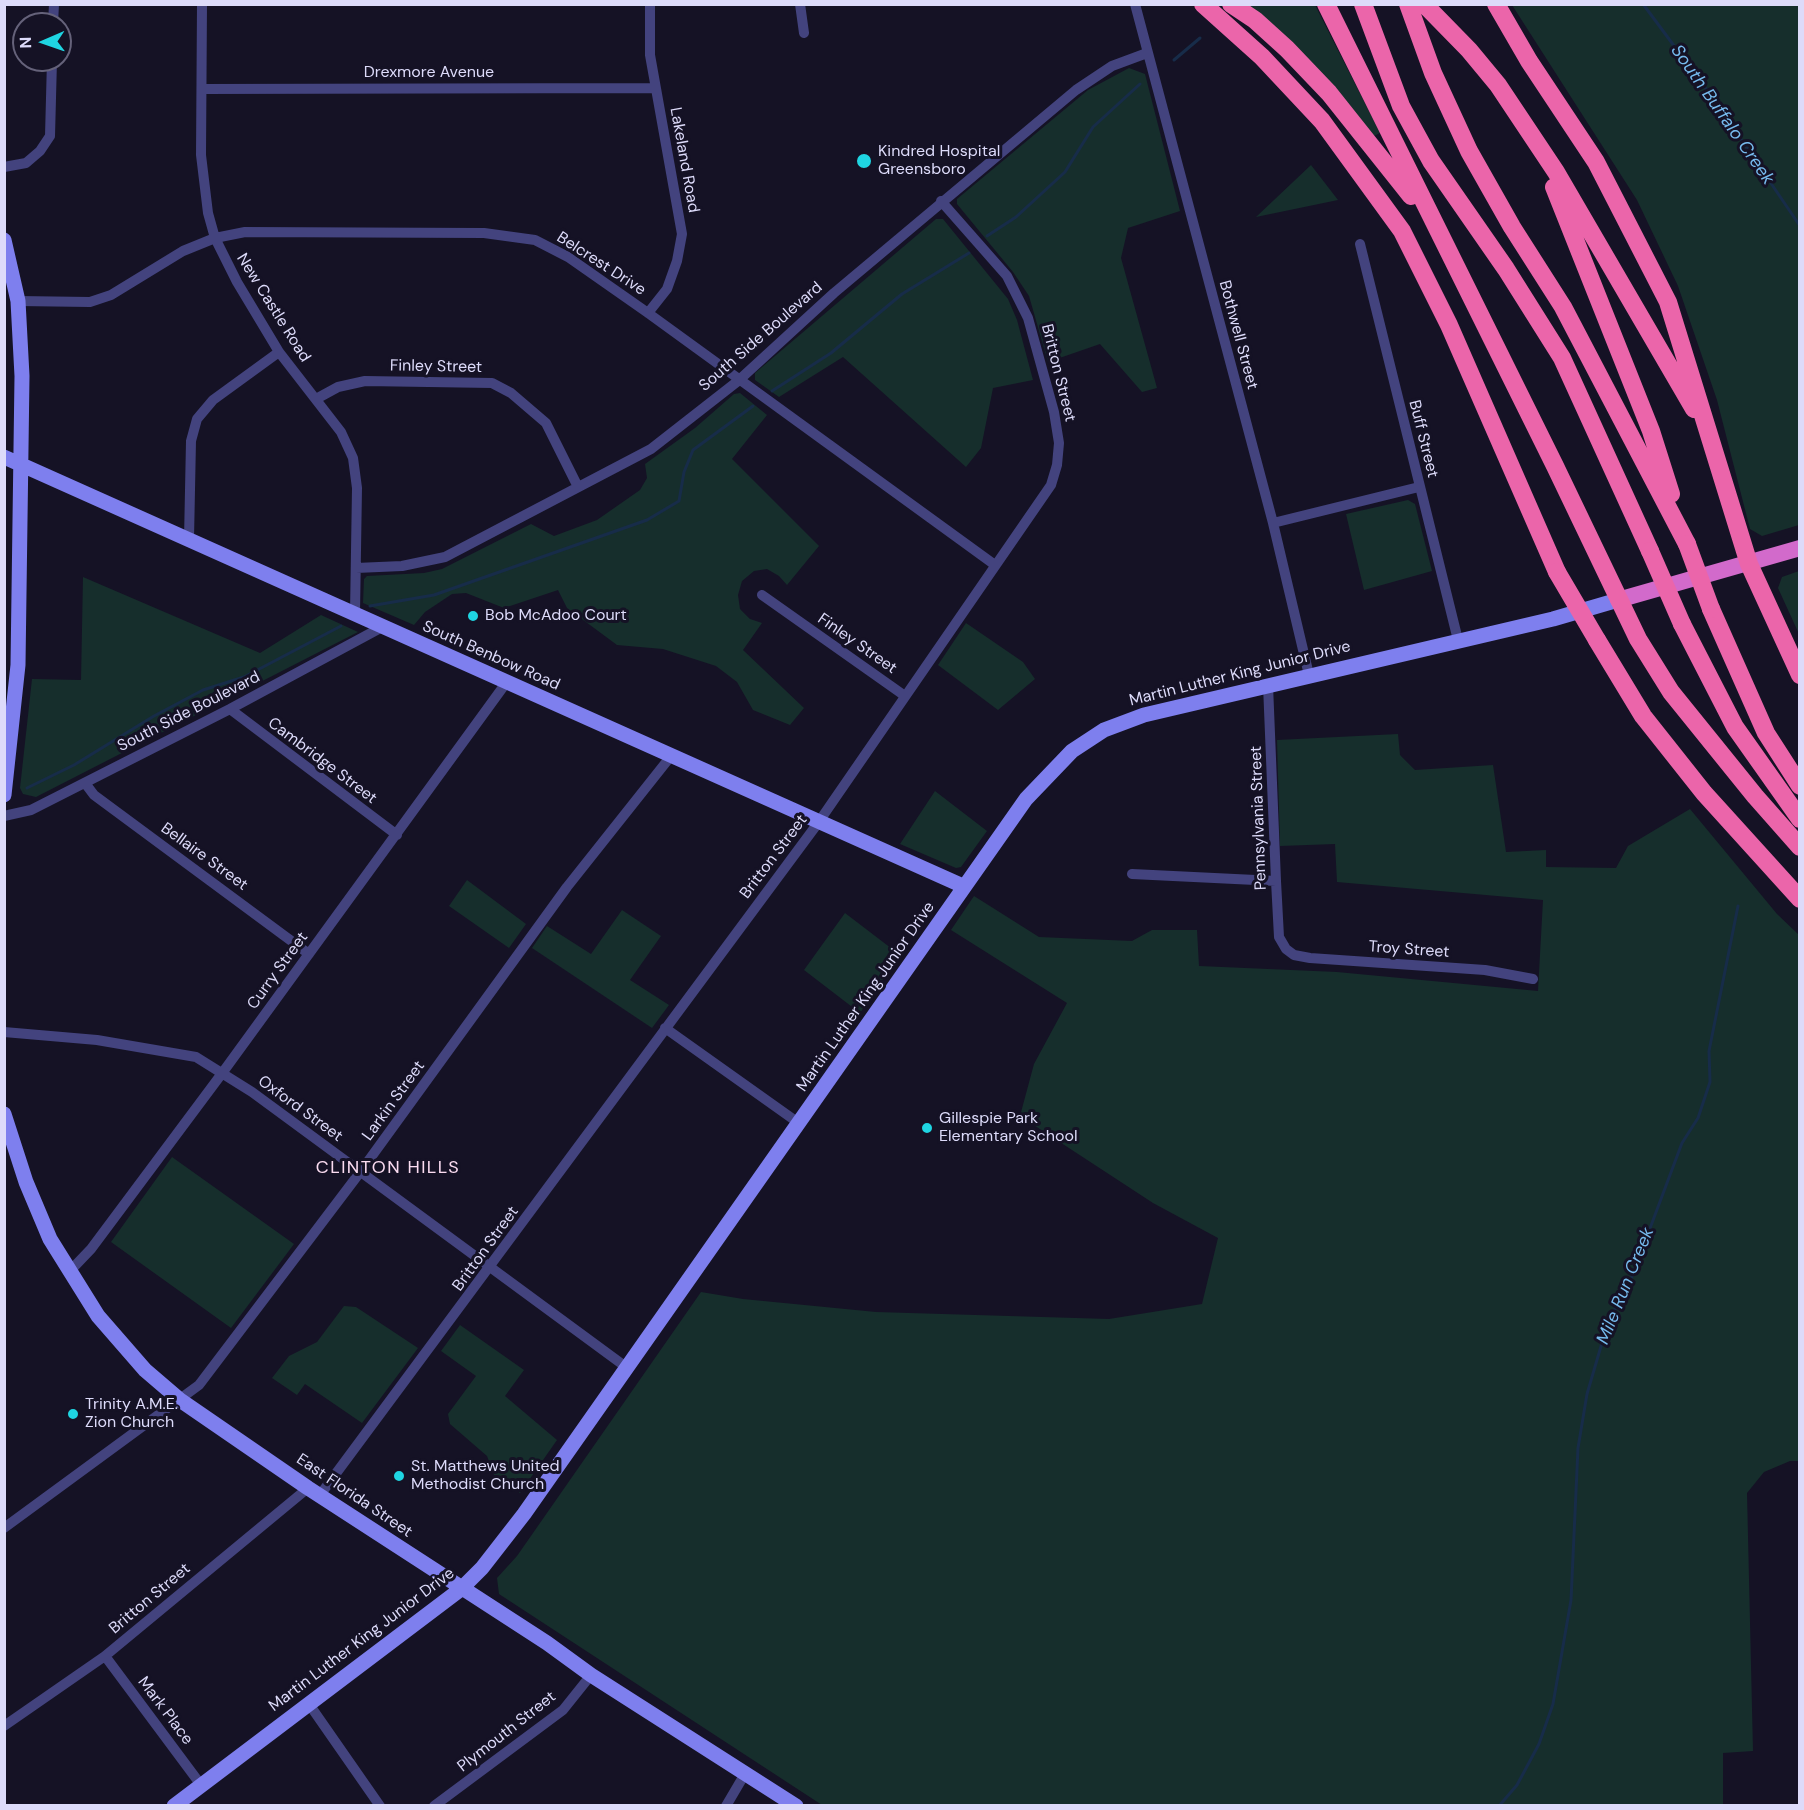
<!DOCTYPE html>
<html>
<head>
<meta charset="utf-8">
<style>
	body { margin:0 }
	#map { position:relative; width:1804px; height:1810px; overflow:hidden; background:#151225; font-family:"DM Sans",sans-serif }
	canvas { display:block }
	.frame { position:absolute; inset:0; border:6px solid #dddbfa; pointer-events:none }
	.north { position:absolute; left:12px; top:12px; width:60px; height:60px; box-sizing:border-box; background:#151225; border:2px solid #65627a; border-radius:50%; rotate:268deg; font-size:16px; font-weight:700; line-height:24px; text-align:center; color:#dddbfa }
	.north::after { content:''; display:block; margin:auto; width:21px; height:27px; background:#1fd5e2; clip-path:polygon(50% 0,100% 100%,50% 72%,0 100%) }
</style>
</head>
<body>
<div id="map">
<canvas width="1804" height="1810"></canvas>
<div class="frame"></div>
<div class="north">N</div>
</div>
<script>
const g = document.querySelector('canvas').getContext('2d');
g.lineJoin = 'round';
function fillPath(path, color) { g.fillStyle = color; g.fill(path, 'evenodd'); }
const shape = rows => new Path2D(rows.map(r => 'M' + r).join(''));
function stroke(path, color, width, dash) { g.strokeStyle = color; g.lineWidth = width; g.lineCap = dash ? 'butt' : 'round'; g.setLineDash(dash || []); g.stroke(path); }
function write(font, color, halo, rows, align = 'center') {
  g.font = font + ' "DM Sans",sans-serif'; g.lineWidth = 6; g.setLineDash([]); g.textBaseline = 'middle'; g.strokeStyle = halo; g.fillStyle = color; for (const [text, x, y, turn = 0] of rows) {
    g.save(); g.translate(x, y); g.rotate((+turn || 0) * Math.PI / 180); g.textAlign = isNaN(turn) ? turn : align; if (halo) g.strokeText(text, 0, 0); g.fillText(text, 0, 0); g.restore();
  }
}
const green = shape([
	[1244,5,1315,5,1380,133,1374,136],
	[1512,5,1799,5,1799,525,1762,536,1750,529,1717,400,1678,286,1637,200],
	[1129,68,1145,74,1180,211,1128,228,1121,258,1157,388,1142,392,1100,344,1048,362,1029,296,1013,272,957,204,957,199,1088,90],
	[1311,165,1338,200,1256,217],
	[936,219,943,219,1008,299,1017,320,1033,380,993,388,981,448,966,467,843,357,779,397,755,380,755,373],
	[740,393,767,415,732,459,819,546,787,585,779,576,767,569,754,571,742,581,738,595,740,609,750,619,762,623,743,650,804,708,790,725,753,710,737,682,716,666,663,649,617,645,567,608,558,590,504,608,466,593,452,594,425,612,414,625,363,603,364,579,367,576,424,573,442,569,531,524,554,536,597,520,640,490,647,478,645,464,695,428,734,394],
	[1408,500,1415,504,1432,571,1364,590,1346,514],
	[1799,571,1800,571,1799,634,1778,588,1782,577],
	[83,577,260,653,321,615,358,632,36,797,23,794,20,788,32,679,81,680],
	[966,623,1023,662,1035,679,998,710,938,665],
	[1398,734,1400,755,1415,770,1493,765,1506,852,1546,850,1546,867,1616,868,1628,846,1690,809,1777,914,1799,935,1799,1461,1790,1461,1764,1472,1747,1493,1753,1751,1723,1753,1723,1805,822,1805,499,1594,497,1578,517,1556,701,1292,743,1299,876,1312,1109,1319,1202,1304,1218,1238,1153,1203,1020,1116,1034,1064,1067,1003,951,930,974,896,1039,937,1132,941,1152,930,1197,930,1199,966,1337,972,1538,991,1543,900,1337,882,1335,844,1280,846,1277,740],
	[935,791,987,831,961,867,956,868,900,844],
	[467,880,526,924,509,948,449,906],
	[622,910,661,936,630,980,669,1005,652,1028,532,948,547,926,591,954],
	[845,913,900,955,860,1013,804,970],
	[172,1157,294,1244,231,1328,111,1242],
	[344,1306,356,1307,418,1348,362,1423,305,1384,297,1395,272,1378,289,1356,317,1342],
	[460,1325,524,1370,505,1396,557,1440,520,1493,494,1475,487,1456,450,1424,448,1414,476,1376,441,1351]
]);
const stream = shape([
	[1643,4,1715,101,1800,226],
	[1174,60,1200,38],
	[987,236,1016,217,1065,172,1093,127,1140,84],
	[772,391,831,353,902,294,969,253],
	[1800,473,1800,513],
	[370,606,434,595,647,520,679,501,684,472,693,450,753,406],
	[27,788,74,765,154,716,203,690,244,677,341,626],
	[1499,1806,1517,1785,1539,1744,1553,1704,1571,1600,1578,1448,1587,1394,1609,1319,1628,1287,1682,1143,1698,1118,1710,1082,1709,1051,1738,906]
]);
const minor = shape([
	[202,4,201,155,208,213,215,238,237,282,279,352,341,432,353,458,357,488,355,613],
	[800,4,804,33],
	[1135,4,1273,523,1309,675],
	[53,24,54,4],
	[202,89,656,88],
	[4,167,26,163,40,151,50,136,52,60],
	[1360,244,1458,640],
	[18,301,90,302,111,295,183,251,215,238,245,232,484,233,535,240,568,257,648,313,995,565],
	[648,313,667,289,677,261,682,234,650,55,650,4],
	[316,399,338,387,365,381,492,383,511,393,546,423,578,487],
	[1273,523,1419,487],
	[189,539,191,441,197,419,213,400,279,352],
	[356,568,402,566,445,557,651,449,738,381,834,293,1076,90,1112,66,1147,53],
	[762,595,905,696],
	[1268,685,1276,881,1279,937,1286,949,1294,955,1310,958,1485,970,1533,979],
	[230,709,397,835],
	[85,783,94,795,309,954],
	[4,816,31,810,230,709,384,626],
	[1132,874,1276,881],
	[665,1028,800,1124],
	[4,1032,97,1040,196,1057,252,1092,626,1367],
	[69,1272,91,1249,223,1072,506,683],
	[320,1495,818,823,1051,485,1057,465,1059,443,1054,412,1028,318,1007,276,941,201],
	[4,1528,199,1385,361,1171,567,887,671,756],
	[105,1656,201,1785],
	[309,1704,380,1806],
	[4,1726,105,1656,308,1488],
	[434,1806,563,1710,591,1675],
	[726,1806,746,1772]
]);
const secondary = shape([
	[4,240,18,301,22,376,18,665,4,795],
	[4,457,963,886],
	[4,1114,26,1182,50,1239,98,1316,145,1370,180,1400,308,1488,547,1643,591,1675,796,1806],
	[174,1806,461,1589,482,1568,524,1514,1026,799,1072,751,1104,730,1144,715,1553,619,1618,600]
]);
const trunk = shape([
	[1618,600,1800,548]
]);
const motorway = shape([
	[1203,4,1262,57,1322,121,1402,231,1449,325,1557,572],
	[1231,4,1255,20,1287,49,1329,93,1411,196],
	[1326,4,1555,466,1638,639,1671,692,1755,796,1800,847],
	[1363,4,1401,106,1431,161,1506,269,1562,358,1650,551],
	[1408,4,1433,73,1469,151,1512,227,1563,307,1687,544],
	[1424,4,1469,50,1498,85,1556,172,1694,409],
	[1496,4,1529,61,1596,162,1668,302,1749,564,1800,675],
	[1554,187,1651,431,1671,494],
	[1711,609,1766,733,1800,786],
	[1682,624,1735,727,1800,819],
	[1597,640,1643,716,1704,793,1800,899]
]);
const motorwayBridge = shape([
	[1687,544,1711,609],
	[1650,551,1682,624],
	[1557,572,1597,640]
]);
const markers = [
	[864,161,8,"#1fd5e2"],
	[473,616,6,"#1fd5e2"],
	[927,1128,6,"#1fd5e2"],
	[73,1414,6,"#1fd5e2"],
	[399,1476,6,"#1fd5e2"]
];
const streetNames = [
	["Drexmore Avenue",429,73],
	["Lakeland Road",684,160,80],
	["Belcrest Drive",601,264,33],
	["New Castle Road",273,308,58],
	["Bothwell Street",1238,335,75],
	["South Side Boulevard",761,337,-41],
	["Finley Street",436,367,1],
	["Britton Street",1058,373,76],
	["Buff Street",1423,439,76],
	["Finley Street",857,644,35],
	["South Benbow Road",491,656,24],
	["Martin Luther King Junior Drive",1240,674,-14],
	["South Side Boulevard",189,712,-27],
	["Cambridge Street",322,761,37],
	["Pennsylvania Street",1259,818,-92],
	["Bellaire Street",204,857,36],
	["Britton Street",774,857,-53],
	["Troy Street",1409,950,4],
	["Curry Street",278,971,-54],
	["Martin Luther King Junior Drive",866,997,-55],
	["Larkin Street",394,1101,-54],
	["Oxford Street",300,1109,36],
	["Britton Street",486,1249,-54],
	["East Florida Street",354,1496,34],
	["Britton Street",150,1599,-40],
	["Martin Luther King Junior Drive",362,1640,-37],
	["Mark Place",165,1711,53],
	["Plymouth Street",507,1732,-38]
];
const poiNames = [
	["Kindred Hospital",878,152],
	["Greensboro",878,170],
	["Bob McAdoo Court",485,616],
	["Gillespie Park",939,1119],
	["Elementary School",939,1137],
	["Trinity A.M.E.",85,1405],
	["Zion Church",85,1423],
	["St. Matthews United",411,1467],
	["Methodist Church",411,1485]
];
const waterNames = [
	["South Buffalo Creek",1722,115,55],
	["Mile Run Creek",1626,1286,-68]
];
const neighbourhoodNames = [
	["CLINTON HILLS",388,1168]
];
fillPath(green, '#162e2c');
stroke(stream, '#172c49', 3);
stroke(minor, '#43437e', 10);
stroke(secondary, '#7e7fee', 15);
stroke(trunk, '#d26acb', 16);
stroke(motorway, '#eb65aa', 18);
stroke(motorwayBridge, '#eb65aa', 18);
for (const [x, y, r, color] of markers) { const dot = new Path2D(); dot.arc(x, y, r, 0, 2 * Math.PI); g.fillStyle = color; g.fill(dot); stroke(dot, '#151225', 2); }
write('16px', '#dddbfa', '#151225', streetNames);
write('16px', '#dddbfa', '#151225', poiNames, 'left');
write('italic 18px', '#76baed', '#151225', waterNames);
g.letterSpacing = '1.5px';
write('18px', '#fbdcf1', '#151225', neighbourhoodNames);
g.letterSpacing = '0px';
</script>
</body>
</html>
